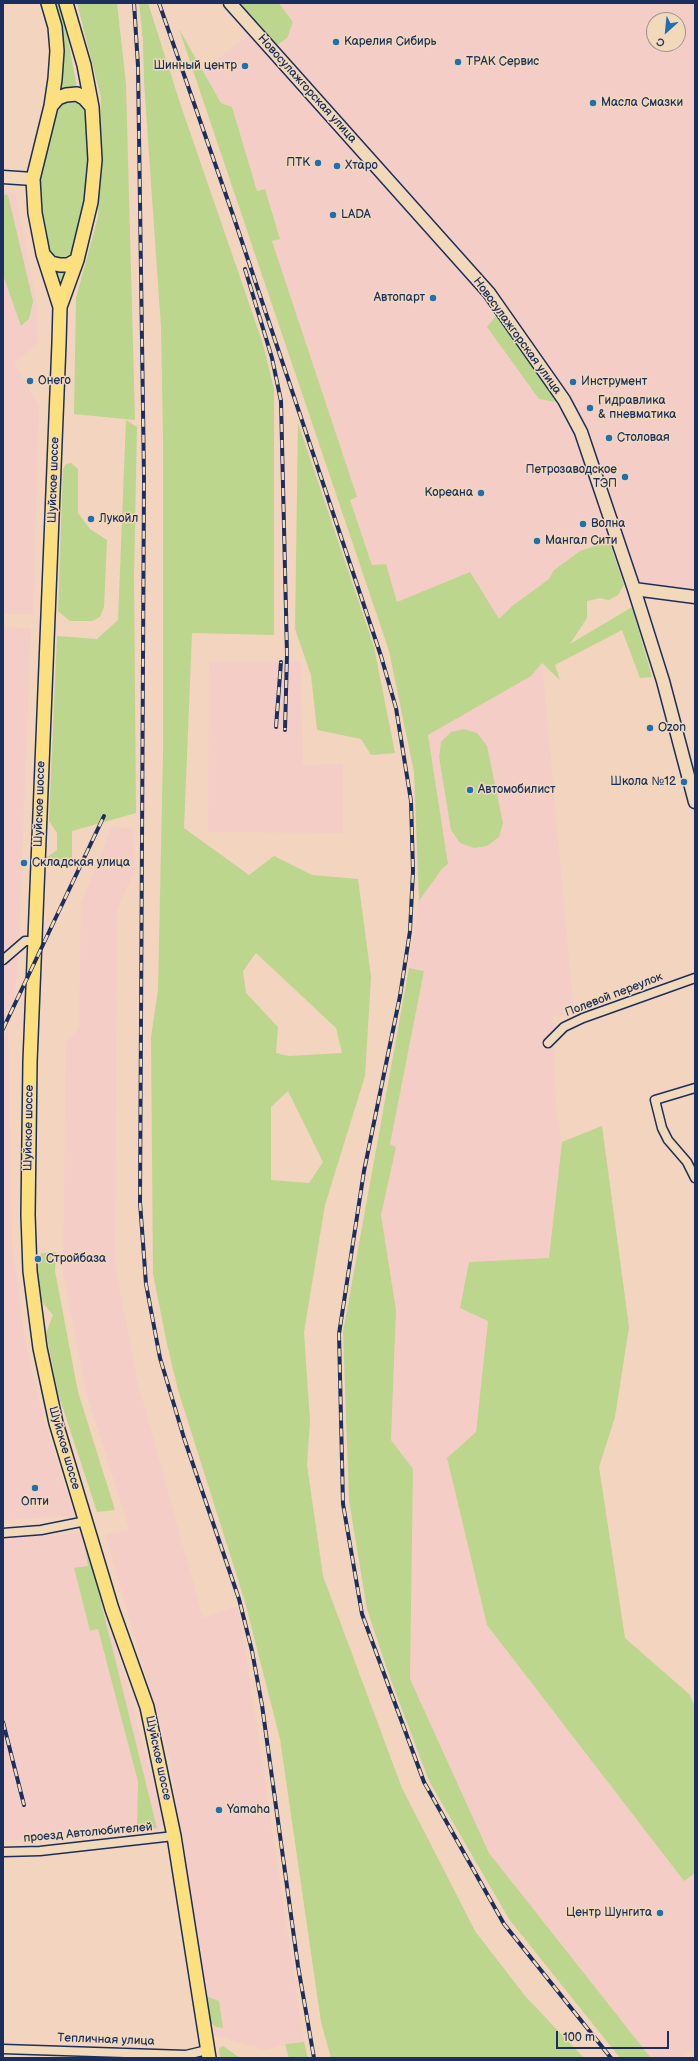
<!DOCTYPE html>
<html>
<head>
<meta charset="utf-8">
<style>
	body { margin:0 }
	#map { position:relative; width:698px; height:2061px; overflow:hidden; background:#f2d4bf; font-family:"Balsamiq Sans",sans-serif }
	canvas { display:block }
	.frame { position:absolute; inset:0; border:4px solid #1b2f5e; pointer-events:none }
	.north { position:absolute; left:646px; top:12px; width:40px; height:40px; box-sizing:border-box; background:#f1d9b9; border:1px solid #9b9595; border-radius:50%; rotate:207deg; font-size:11px; font-weight:700; line-height:16px; text-align:center; color:#1b2f5e }
	.north::after { content:''; display:block; margin:auto; width:14px; height:18px; background:#1f6fb2; clip-path:polygon(50% 0,100% 100%,50% 72%,0 100%) }
	.scale { position:absolute; left:556px; top:2031px; width:113px; height:18px; box-sizing:border-box; border:2px solid #1b2f5e; border-top:0; padding-left:5px; font-size:12px; line-height:14px; white-space:nowrap; color:#1b2f5e; -webkit-text-stroke:3px #f1d9b9; paint-order:stroke }
</style>
</head>
<body>
<div id="map">
<canvas width="698" height="2061"></canvas>
<div class="frame"></div>
<div class="north">С</div>
<div class="scale">100 m</div>
</div>
<script>
const g = document.querySelector('canvas').getContext('2d');
g.lineJoin = 'round';
function fillPath(path, color) { g.fillStyle = color; g.fill(path, 'evenodd'); }
const shape = rows => new Path2D(rows.map(r => 'M' + r).join(''));
function stroke(path, color, width, dash) { g.strokeStyle = color; g.lineWidth = width; g.lineCap = dash ? 'butt' : 'round'; g.setLineDash(dash || []); g.stroke(path); }
function write(font, color, halo, rows, align = 'center') {
  g.font = font + ' "Balsamiq Sans",sans-serif'; g.lineWidth = 3; g.setLineDash([]); g.textBaseline = 'middle'; g.strokeStyle = halo; g.fillStyle = color; for (const [text, x, y, turn = 0] of rows) {
    g.save(); g.translate(x, y); g.rotate((+turn || 0) * Math.PI / 180); g.textAlign = isNaN(turn) ? turn : align; if (halo) g.strokeText(text, 0, 0); g.fillText(text, 0, 0); g.restore();
  }
}
const built = shape([
	[279,3,695,3,695,590,637,583,584,427,554,374,481,274,276,46,287,38,293,22],
	[654,20,678,20,678,44,654,44],
	[250,34,465,273,497,313,561,403,576,431,609,541,580,551,554,570,549,579,511,607,499,619,397,602,386,564,373,565,350,500,357,497,272,241,280,238,265,189,257,191,232,107,221,103,203,70],
	[3,189,16,196,37,308,38,343,14,363,39,405,33,614,3,614],
	[3,627,31,628,18,958,14,1000,3,1021],
	[209,661,301,662,303,765,343,764,343,833,208,832],
	[542,663,574,1013,553,1017,556,1107,562,1142,549,1258,469,1262,488,1321,476,1432,447,1458,487,1625,684,1881,695,1873,695,2045,682,2058,651,2058,489,1853,410,1679,413,1470,391,1440,396,1310,381,1215,396,1147,390,1145,424,971,409,968,419,901,441,870,448,864,428,735,531,676],
	[112,826,133,829,135,870,117,909,115,1265,138,1383,203,1618,237,1606,241,1623,304,2042,285,2044,265,2050,210,2034,170,1758,105,1535,129,1529,86,1392,63,1272,66,1042,79,1028,81,903],
	[8,1028,12,1243,25,1341,43,1417,74,1516,3,1520,3,1040],
	[81,1533,86,1536,165,1826,157,1831,135,1833,93,1832,3,1841,3,1539],
	[87,1546,155,1821,157,1828,137,1824,138,1782,98,1629,90,1631,74,1569,88,1566]
]);
const green = shape([
	[55,3,59,3,66,29,77,88,61,89,63,55],
	[77,3,117,3,126,84,135,420,74,414,76,298,98,217,101,98],
	[139,3,148,3,181,106,263,344,274,389,274,635,192,633,184,828,249,875,274,856,312,875,358,879,371,977,365,1076,325,1205,304,1332,310,1421,307,1465,323,1576,402,1788,475,1931,525,1996,584,2058,331,2058,321,2022,280,1739,245,1602,178,1390,167,1344,153,1274,151,1037,158,990,163,754,163,435,161,327,144,82,143,41],
	[256,953,336,1028,342,1053,289,1056,276,1053,278,1027,246,993,243,971],
	[288,1091,323,1162,309,1183,271,1180,271,1107],
	[238,3,279,3,293,22,287,38,276,46],
	[179,29,221,103,232,107,257,191,265,189,280,239,272,241,357,497,350,500,372,565,386,564,397,602,470,572,499,619,511,607,549,579,554,570,580,551,609,541,624,585,618,595,609,600,600,598,587,601,587,618,570,644,632,607,652,677,640,678,622,630,555,665,560,680,542,663,531,676,428,735,448,864,441,870,419,901,414,772,389,651],
	[72,101,80,104,84,110,89,164,84,208,72,251,67,257,61,259,55,259,50,255,46,246,39,186,47,142,59,109,64,102],
	[3,194,8,195,33,301,29,319,21,326,3,275],
	[54,271,65,271,58,290],
	[498,313,561,403,539,399,487,327],
	[126,420,137,427,134,576,136,813,72,831,72,864,46,862,46,858,57,850,57,833,49,821,57,636,97,639,118,620],
	[298,423,374,647,395,753,371,755,361,739,317,730,311,675,295,629],
	[71,463,78,469,78,513,90,529,107,540,104,607,100,617,92,621,70,621,58,611,63,469,66,464],
	[464,729,477,733,487,746,503,823,499,837,487,846,474,848,460,843,451,830,439,757,441,742,451,732],
	[409,968,424,971,390,1144,396,1147,381,1215,396,1310,391,1440,413,1469,410,1679,489,1853,651,2058,620,2058,509,1919,429,1781,388,1672,367,1609,349,1501,343,1332],
	[602,1126,629,1327,615,1417,599,1467,625,1638,689,1694,695,1706,695,1873,684,1881,487,1625,447,1458,476,1432,488,1321,460,1308,469,1262,549,1258,562,1142],
	[56,1252,55,1271,78,1392,115,1510,97,1512,58,1393,46,1333,53,1315,40,1299,36,1274,41,1253],
	[84,1543,87,1546,157,1828,141,1831,137,1824,138,1782,98,1629,90,1631,74,1568,88,1566],
	[206,1996,219,2001,223,2028,216,2027,211,2023],
	[304,2042,308,2058,289,2058,285,2044],
	[223,2046,240,2058,241,2058,220,2058,219,2048]
]);
const minor = shape([
	[3,960,25,941,34,941],
	[548,1043,564,1027,583,1018,695,978],
	[695,1088,655,1100,662,1128,668,1140,687,1162,695,1178],
	[3,1533,41,1530,86,1521],
	[3,1852,40,1851,174,1836],
	[3,2049,186,2055,207,2050]
]);
const secondary = shape([
	[230,3,489,293,564,400,581,432,634,589,663,681,695,802],
	[3,177,33,179],
	[634,589,695,597]
]);
const primary = shape([
	[48,3,55,27,57,51,55,79,51,106,33,179,35,213,43,254,60,307,59,343,30,1062,28,1215,30,1271,40,1348,56,1423,112,1609,147,1707,174,1836,209,2058],
	[51,106,58,98,66,95,77,94,84,98,92,107],
	[43,254,51,263,60,265,68,265,77,260],
	[60,307,77,260,91,202,95,160,92,107,84,65,66,3]
]);
const rail = shape([
	[134,3,138,66,144,478,140,1202,146,1284,160,1358,184,1438,239,1599,252,1651,262,1705,298,1966,314,2058],
	[159,3,234,218,381,656,396,708,411,801,413,871,410,931,400,996,364,1171,339,1334,343,1504,362,1614,424,1782,504,1924,611,2058],
	[245,269,272,358,281,401,287,654,285,730],
	[276,727,281,662],
	[3,1029,104,816],
	[3,1722,24,1805]
]);
const markers = [
	[336,42,4,"#1f6fb2"],
	[458,62,4,"#1f6fb2"],
	[245,66,4,"#1f6fb2"],
	[593,103,4,"#1f6fb2"],
	[318,163,4,"#1f6fb2"],
	[337,166,4,"#1f6fb2"],
	[333,215,4,"#1f6fb2"],
	[433,298,4,"#1f6fb2"],
	[30,381,4,"#1f6fb2"],
	[573,382,4,"#1f6fb2"],
	[590,408,4,"#1f6fb2"],
	[609,438,4,"#1f6fb2"],
	[625,477,4,"#1f6fb2"],
	[481,493,4,"#1f6fb2"],
	[91,519,4,"#1f6fb2"],
	[583,524,4,"#1f6fb2"],
	[537,541,4,"#1f6fb2"],
	[650,728,4,"#1f6fb2"],
	[684,782,4,"#1f6fb2"],
	[470,790,4,"#1f6fb2"],
	[24,863,4,"#1f6fb2"],
	[38,1259,4,"#1f6fb2"],
	[35,1488,4,"#1f6fb2"],
	[219,1810,4,"#1f6fb2"],
	[660,1913,4,"#1f6fb2"]
];
const poiNames = [
	["Карелия Сибирь",344,42],
	["ТРАК Сервис",466,62],
	["Шинный центр",237,66,"right"],
	["Масла Смазки",601,103],
	["ПТК",310,163,"right"],
	["Хтаро",345,166],
	["LADA",341,215],
	["Автопарт",425,298,"right"],
	["Онего",38,381],
	["Инструмент",581,382],
	["Гидравлика",598,401],
	["& пневматика",598,415],
	["Столовая",617,438],
	["Петрозаводское",617,470,"right"],
	["ТЭП",617,484,"right"],
	["Кореана",473,493,"right"],
	["Лукойл",99,519],
	["Волна",591,524],
	["Мангал Сити",545,541],
	["Ozon",658,728],
	["Школа №12",676,782,"right"],
	["Автомобилист",478,790],
	["Складская улица",32,863],
	["Стройбаза",46,1259],
	["Опти",35,1502,"center"],
	["Yamaha",227,1810],
	["Центр Шунгита",652,1913,"right"]
];
const streetNames = [
	["Новосулажгорская улица",307,89,48],
	["Новосулажгорская улица",517,336,54],
	["Шуйское шоссе",54,480,-88],
	["Шуйское шоссе",40,804,-88],
	["Полевой переулок",614,995,-21],
	["Шуйское шоссе",29,1128,-89],
	["Шуйское шоссе",64,1448,74],
	["Шуйское шоссе",158,1758,78],
	["проезд Автолюбителей",88,1833,-5],
	["Тепличная улица",106,2040,2]
];
fillPath(built, '#f4cec6');
fillPath(green, '#bcd68e');
stroke(minor, '#1b2f5e', 11);
stroke(secondary, '#1b2f5e', 15);
stroke(primary, '#1b2f5e', 16);
stroke(minor, '#f1d9b9', 8);
stroke(secondary, '#f1d9b9', 12);
stroke(primary, '#fce080', 13);
stroke(rail, '#1b2f5e', 4);
stroke(rail, '#f1d9b9', 2.5, [8]);
for (const [x, y, r, color] of markers) { const dot = new Path2D(); dot.arc(x, y, r, 0, 2 * Math.PI); g.fillStyle = color; g.fill(dot); stroke(dot, '#f1d9b9', 1.5); }
write('12px', '#1b2f5e', '#f1d9b9', poiNames, 'left');
write('12px', '#1b2f5e', '#f1d9b9', streetNames);
</script>
</body>
</html>
